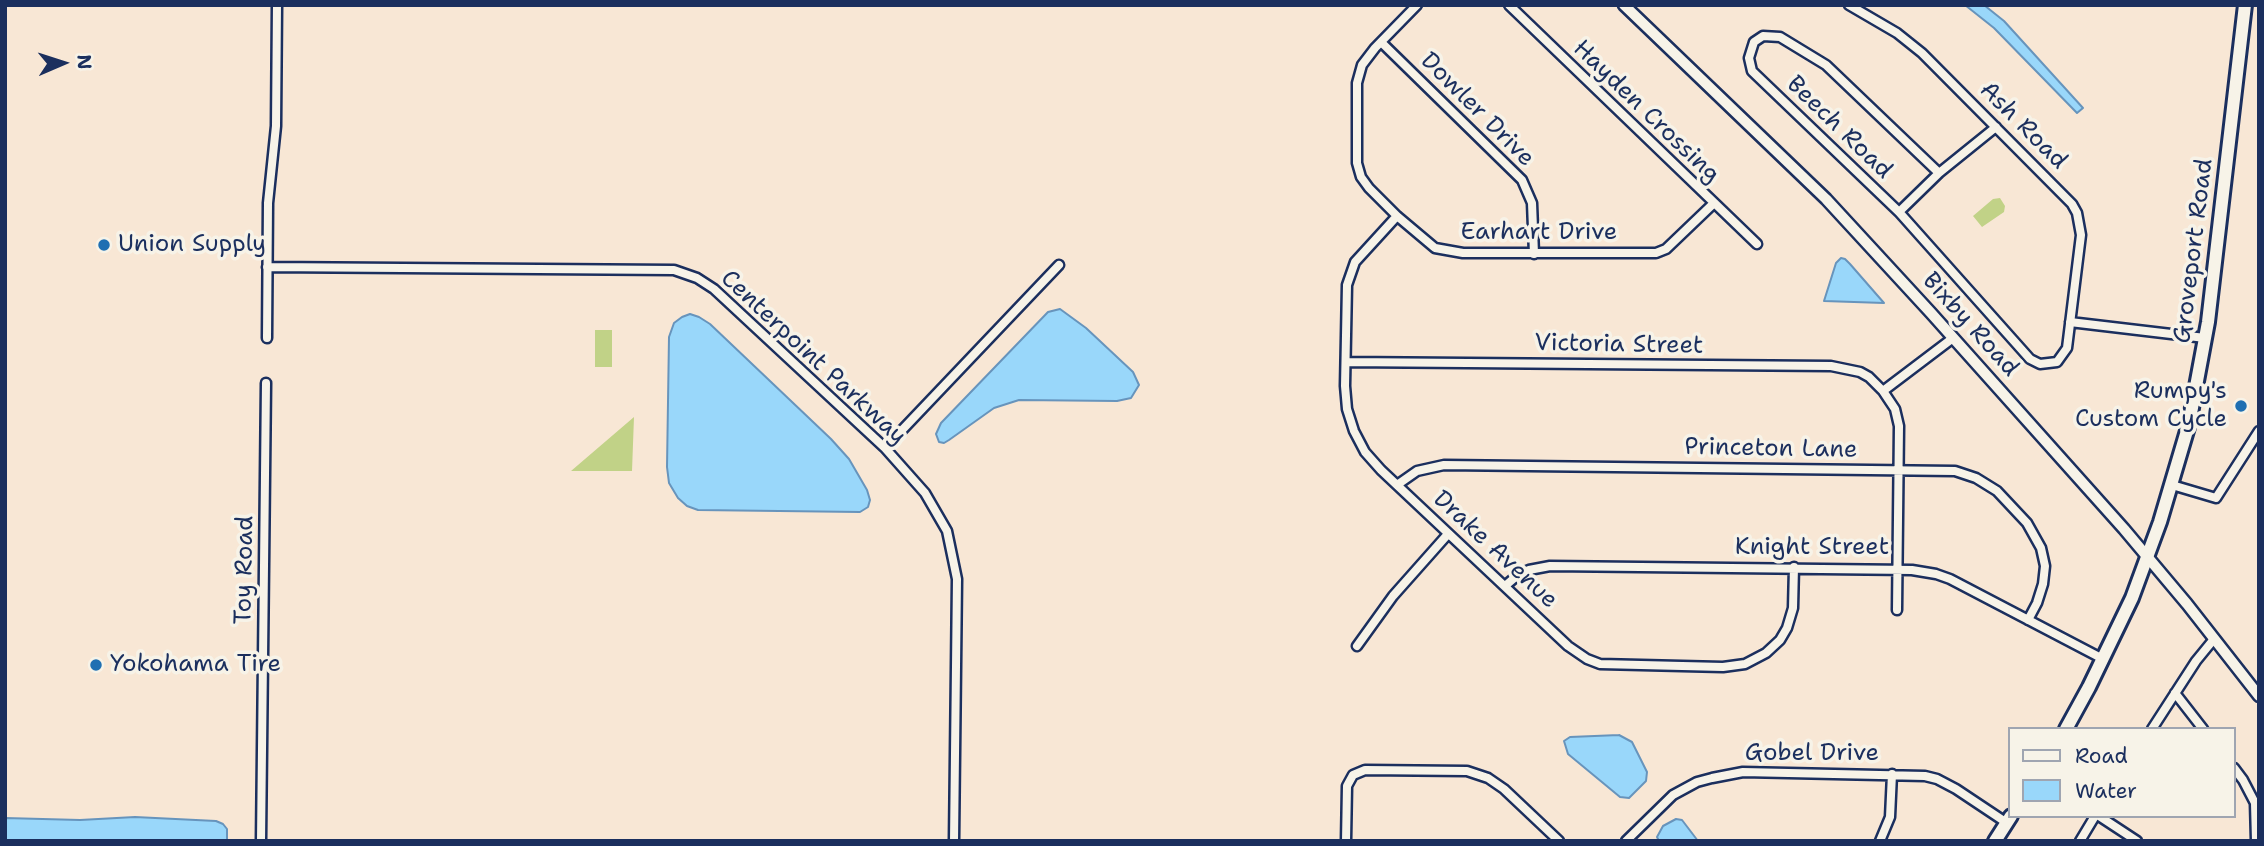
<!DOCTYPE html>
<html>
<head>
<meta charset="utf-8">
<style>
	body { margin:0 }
	#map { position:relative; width:2264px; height:846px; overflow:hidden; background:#f8e7d5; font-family:"Shantell Sans",sans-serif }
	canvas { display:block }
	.frame { position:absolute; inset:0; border:7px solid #1b2f5e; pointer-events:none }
	.legend { position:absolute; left:2008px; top:727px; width:228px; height:91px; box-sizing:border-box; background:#f7f3e8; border:2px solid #9fa5b1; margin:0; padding:9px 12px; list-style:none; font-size:21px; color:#1b2f5e }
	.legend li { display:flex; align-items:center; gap:14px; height:35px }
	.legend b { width:35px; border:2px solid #9fa5b1 }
	.north { position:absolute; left:28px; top:28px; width:70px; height:70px; -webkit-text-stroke:5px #f7f3e8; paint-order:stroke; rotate:87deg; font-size:19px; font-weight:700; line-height:28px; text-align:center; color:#1b2f5e }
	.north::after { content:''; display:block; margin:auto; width:24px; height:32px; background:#1b2f5e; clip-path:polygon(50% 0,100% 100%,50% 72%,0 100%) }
</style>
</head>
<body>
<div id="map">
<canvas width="2264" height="846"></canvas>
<div class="frame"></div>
<ul class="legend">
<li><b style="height:9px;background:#f7f3e8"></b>Road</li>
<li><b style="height:19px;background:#99d7fa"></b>Water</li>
</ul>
<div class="north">N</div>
</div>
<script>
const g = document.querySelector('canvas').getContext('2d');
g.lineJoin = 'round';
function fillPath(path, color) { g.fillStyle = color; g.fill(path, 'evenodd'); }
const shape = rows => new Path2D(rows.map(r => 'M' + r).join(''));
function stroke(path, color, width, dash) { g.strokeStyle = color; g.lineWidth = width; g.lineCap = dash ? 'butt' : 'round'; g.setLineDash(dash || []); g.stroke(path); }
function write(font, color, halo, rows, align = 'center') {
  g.font = font + ' "Shantell Sans",sans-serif'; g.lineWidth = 7; g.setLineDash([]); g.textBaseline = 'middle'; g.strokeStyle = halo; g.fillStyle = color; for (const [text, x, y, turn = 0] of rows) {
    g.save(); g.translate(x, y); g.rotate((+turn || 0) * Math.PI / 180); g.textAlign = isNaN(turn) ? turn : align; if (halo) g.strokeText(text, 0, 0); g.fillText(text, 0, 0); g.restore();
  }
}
const green = shape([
	[2000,198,2005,206,2004,212,1982,227,1973,216,1993,199],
	[595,330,612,330,612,367,595,367],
	[634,417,632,471,571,471]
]);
const water = shape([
	[1965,5,1984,5,2004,21,2083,108,2077,113,1994,28,1965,5],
	[1841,258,1845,259,1850,264,1884,303,1824,301,1836,263,1841,258],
	[1060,309,1086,328,1133,372,1139,385,1131,398,1117,401,1019,400,994,408,949,440,944,443,939,442,936,434,941,423,1048,312,1060,309],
	[690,314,699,317,710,324,831,439,849,459,867,490,870,500,868,507,860,512,698,510,687,506,678,498,669,483,667,467,669,337,674,323,682,317,690,314],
	[1619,735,1632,742,1647,772,1646,781,1629,798,1620,797,1568,754,1564,741,1570,737,1619,735],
	[135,817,216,821,223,824,227,829,227,841,5,841,5,818,80,820,135,817],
	[1676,819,1682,820,1698,841,1659,841,1657,837,1663,826,1676,819]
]);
const minor = shape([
	[1417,5,1375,48,1362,65,1357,83,1357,163,1361,177,1369,188,1397,216,1435,248,1463,253,1656,253,1666,249,1713,204],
	[1509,5,1757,244],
	[1849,5,1897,33,1922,53,2072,204,2077,213,2081,235,2067,348,2057,362,2040,364,2030,359,1899,212,1752,71,1749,58,1754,42,1763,36,1780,37,1826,65,1939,173],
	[1381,42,1522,180,1532,203,1534,254],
	[1899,212,1939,173,1996,127],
	[1397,216,1355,262,1347,285,1345,386,1347,409,1354,431,1365,452,1381,470,1568,646,1587,659,1600,664,1723,667,1745,664,1766,653,1780,640,1787,628,1793,608,1794,567],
	[267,267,674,270,697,278,714,289,885,448,925,493,947,531,957,579,954,841],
	[2070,322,2205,338],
	[267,338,268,203,276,126,277,5],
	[1346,362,1831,366,1860,372,1869,377,1883,391,1895,409,1899,426,1897,610],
	[1883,391,1953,338],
	[885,448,1059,265],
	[1397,485,1417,471,1444,465,1955,471,1976,478,1997,491,2027,523,2041,548,2045,566,2043,584,2037,603,2028,620],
	[2172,485,2216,498,2259,431],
	[1505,586,1519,574,1529,570,1550,566,1912,570,1936,574,1950,579,2103,659],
	[1357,646,1393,596,1448,534],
	[2175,693,2203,729],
	[2152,729,2196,661,2214,639],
	[2234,768,2243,780,2255,803,2256,841],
	[2099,816,2137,841],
	[261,841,266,383],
	[1346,841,1347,786,1353,775,1365,770,1467,771,1488,778,1504,789,1559,841],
	[1626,841,1673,795,1697,782,1712,778,1743,772,1925,776,1937,779,1956,789,2007,823],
	[1880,841,1890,817,1892,774],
	[2080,841,2095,816]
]);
const tertiary = shape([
	[1624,5,1826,199,1931,313,2124,529,2187,604,2259,696]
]);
const primary = shape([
	[2066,729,2089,687,2132,598,2160,522,2189,424,2208,322,2245,5],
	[1995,841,2011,816]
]);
const markers = [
	[104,245,7,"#1f6fb2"],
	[2241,406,7,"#1f6fb2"],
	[96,665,7,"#1f6fb2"]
];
const streetNames = [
	["Dowler Drive",1477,110,45],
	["Hayden Crossing",1646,112,44],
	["Ash Road",2023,126,45],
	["Beech Road",1839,128,44],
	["Earhart Drive",1539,233],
	["Groveport Road",2194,251,-83],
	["Bixby Road",1970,325,48],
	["Victoria Street",1619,345,1],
	["Centerpoint Parkway",813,358,43],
	["Princeton Lane",1771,449,1],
	["Knight Street",1812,548],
	["Drake Avenue",1495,550,43],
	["Toy Road",245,570,-89],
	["Gobel Drive",1812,754]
];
const poiNames = [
	["Union Supply",118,245],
	["Rumpy's",2227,392,"right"],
	["Custom Cycle",2227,420,"right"],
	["Yokohama Tire",110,665]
];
fillPath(green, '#c1d287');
fillPath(water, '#99d7fa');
stroke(water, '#6794bc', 2);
stroke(minor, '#1b2f5e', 13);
stroke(tertiary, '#1b2f5e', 15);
stroke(primary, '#1b2f5e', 18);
stroke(minor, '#f7f3e8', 8);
stroke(tertiary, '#f7f3e8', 10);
stroke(primary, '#f7f3e8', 12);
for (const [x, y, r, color] of markers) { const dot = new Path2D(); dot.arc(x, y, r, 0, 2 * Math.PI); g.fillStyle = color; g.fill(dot); stroke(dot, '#f7f3e8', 2.5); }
write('24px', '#1b2f5e', '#f7f3e8', streetNames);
write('24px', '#1b2f5e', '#f7f3e8', poiNames, 'left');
</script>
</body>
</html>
